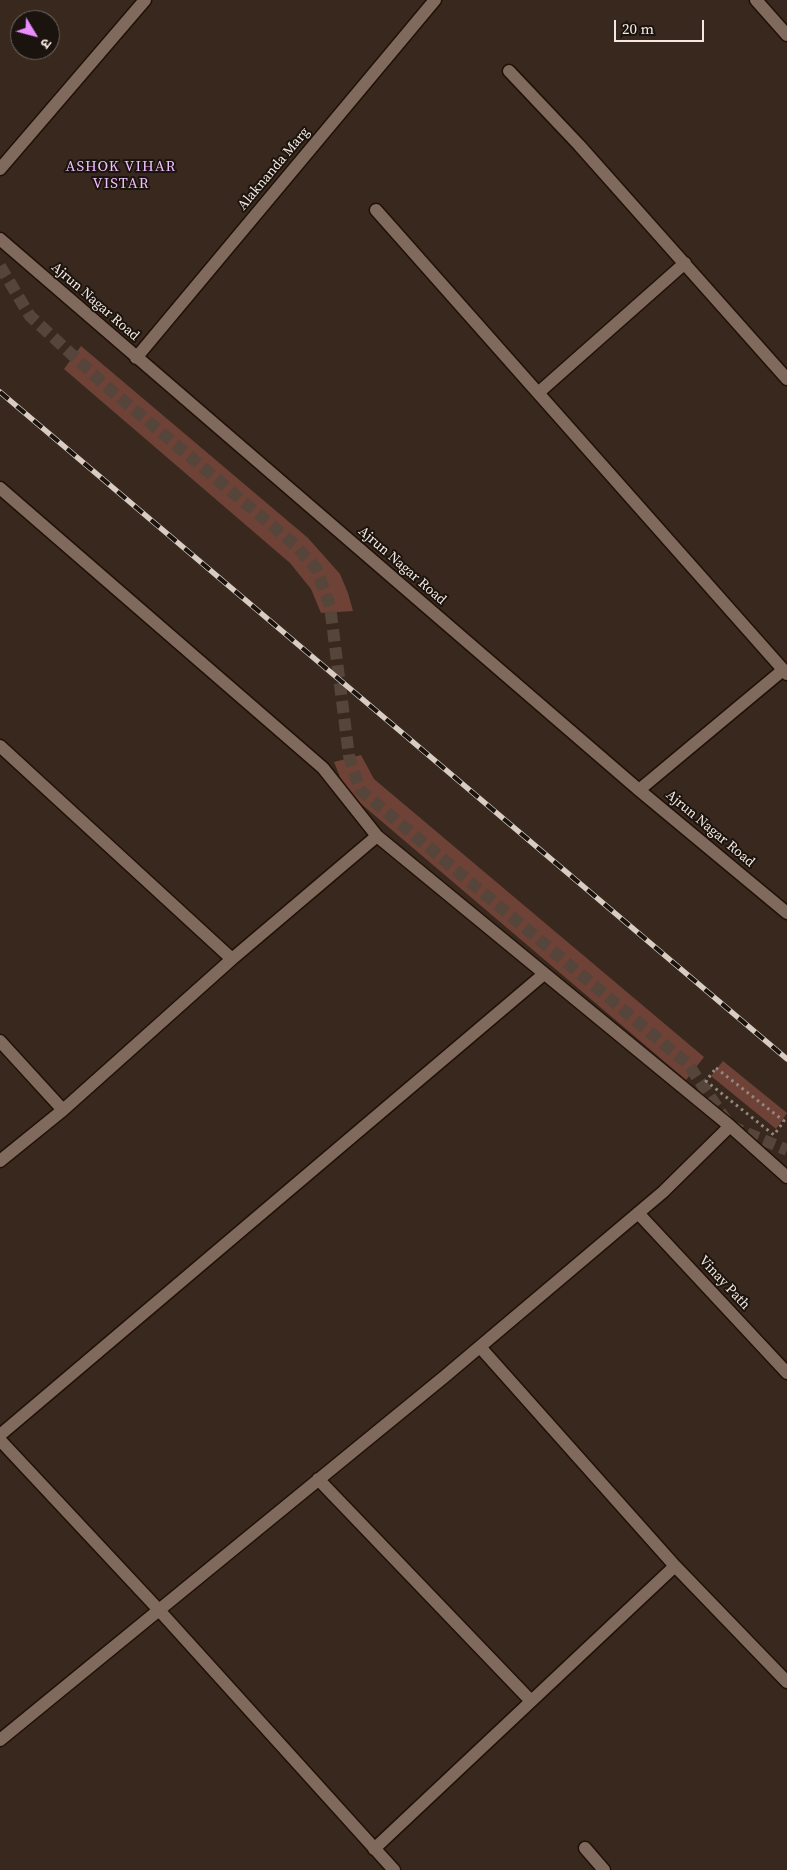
<!DOCTYPE html>
<html>
<head>
<meta charset="utf-8">
<style>
	body { margin:0 }
	#map { position:relative; width:787px; height:1870px; overflow:hidden; background:#39281d; font-family:"Source Serif 4","Noto Sans Devanagari",serif }
	canvas { display:block }
	.north { position:absolute; left:10px; top:10px; width:50px; height:50px; box-sizing:border-box; background:#1b130e; border:1px solid #726862; border-radius:50%; rotate:127deg; font-size:14px; font-weight:700; line-height:20px; text-align:center; color:#f4e8e0 }
	.north::after { content:''; display:block; margin:auto; width:18px; height:22px; background:#e88eff; clip-path:polygon(50% 0,100% 100%,50% 72%,0 100%) }
	.scale { position:absolute; left:614px; top:20px; width:90px; height:22px; box-sizing:border-box; border:2px solid #f4e8e0; border-top:0; padding-left:6px; font-size:15px; line-height:18px; white-space:nowrap; color:#f4e8e0; -webkit-text-stroke:4px #1b130e; paint-order:stroke }
</style>
</head>
<body>
<div id="map">
<canvas width="787" height="1870"></canvas>
<div class="north">उ</div>
<div class="scale">20 m</div>
</div>
<script>
const g = document.querySelector('canvas').getContext('2d');
g.lineJoin = 'round';
function fillPath(path, color) { g.fillStyle = color; g.fill(path, 'evenodd'); }
const shape = rows => new Path2D(rows.map(r => 'M' + r).join(''));
function stroke(path, color, width, dash) { g.strokeStyle = color; g.lineWidth = width; g.lineCap = dash ? 'butt' : 'round'; g.setLineDash(dash || []); g.stroke(path); }
function write(font, color, halo, rows, align = 'center') {
  g.font = font + ' "Source Serif 4",serif'; g.lineWidth = 4; g.setLineDash([]); g.textBaseline = 'middle'; g.strokeStyle = halo; g.fillStyle = color; for (const [text, x, y, turn = 0] of rows) {
    g.save(); g.translate(x, y); g.rotate((+turn || 0) * Math.PI / 180); g.textAlign = isNaN(turn) ? turn : align; if (halo) g.strokeText(text, 0, 0); g.fillText(text, 0, 0); g.restore();
  }
}
const building = shape([
	[81,346,308,538,340,574,348,593,353,611,321,613,311,589,290,563,64,369],
	[361,755,374,779,704,1057,686,1080,353,797,344,787,334,762],
	[723,1061,787,1113,776,1129,711,1076]
]);
const minorTunnel = shape([
	[0,266,30,316,105,385,295,545,316,568,330,606,349,756,360,790,688,1064,730,1126,787,1150]
]);
const path = shape([
	[716,1068,784,1121,774,1135,706,1081,716,1068]
]);
const minor = shape([
	[756,0,787,35],
	[509,71,579,145,787,379],
	[0,169,145,0],
	[376,210,787,674],
	[0,239,639,790,787,913],
	[136,358,435,0],
	[538,393,685,263],
	[0,488,323,768,377,836,730,1126,787,1177],
	[0,746,232,959],
	[639,790,783,670],
	[0,1041,63,1110],
	[0,1161,63,1110,232,959,377,836],
	[638,1213,787,1373],
	[480,1347,675,1566,787,1682],
	[0,1435,544,974],
	[0,1440,158,1609,394,1870],
	[318,1479,531,1701],
	[0,1740,444,1377,663,1192,730,1126],
	[585,1848,604,1870],
	[374,1849,675,1566]
]);
const rail = shape([
	[0,392,787,1059]
]);
const streetNames = [
	["Alaknanda Marg",274,169,-50],
	["Ajrun Nagar Road",95,302,41],
	["Ajrun Nagar Road",402,566,41],
	["Ajrun Nagar Road",710,829,40],
	["Vinay Path",724,1283,47]
];
const neighbourhoodNames = [
	["ASHOK VIHAR",121,167],
	["VISTAR",121,184]
];
fillPath(building, '#6f4237');
stroke(minorTunnel, '#55453a', 12, [12, 6]);
stroke(minor, '#201006', 15);
stroke(path, '#95877d', 3, [2.5, 4]);
stroke(minor, '#7f6a5d', 12);
stroke(rail, '#d8ccc3', 5.5);
stroke(rail, '#1b130e', 4, [11]);
write('14px', '#f4e8e0', '#1b130e', streetNames);
g.letterSpacing = '1px';
write('15px', '#f1bffe', '#1b130e', neighbourhoodNames);
g.letterSpacing = '0px';
</script>
</body>
</html>
